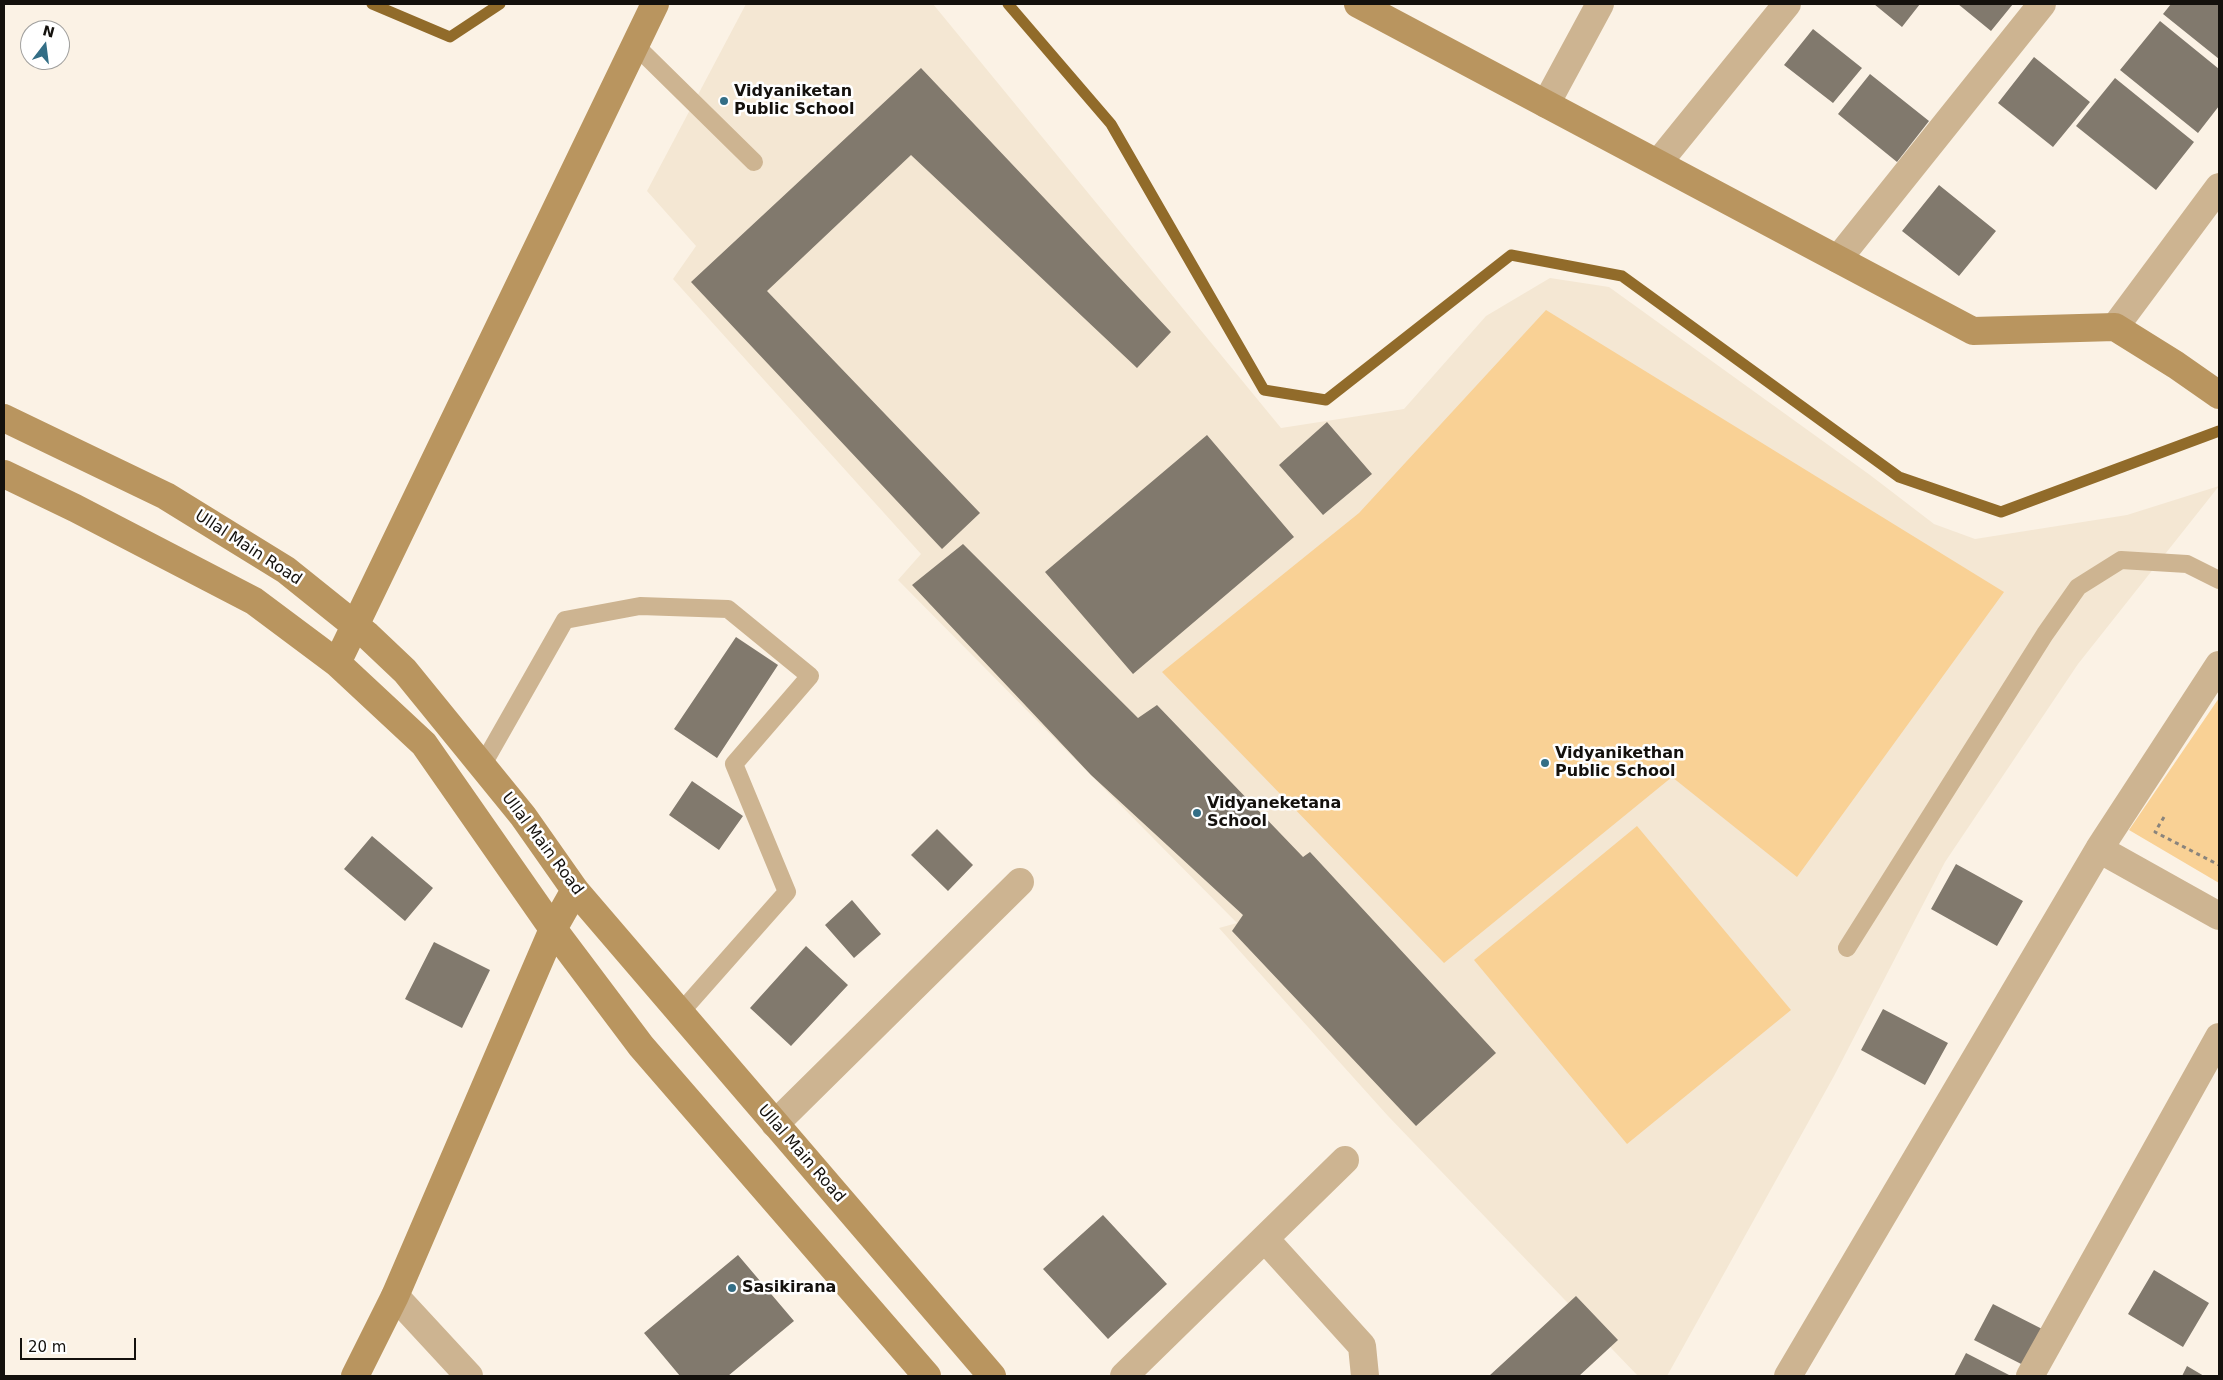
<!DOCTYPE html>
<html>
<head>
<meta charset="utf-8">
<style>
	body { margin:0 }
	#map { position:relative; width:2223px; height:1380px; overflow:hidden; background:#fbf2e5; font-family:"DejaVu Sans",sans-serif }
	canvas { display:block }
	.frame { position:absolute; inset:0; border:5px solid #14110d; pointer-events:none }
	.north { position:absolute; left:20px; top:20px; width:50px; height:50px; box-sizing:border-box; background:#fff; border:1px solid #a1a09e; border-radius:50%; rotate:15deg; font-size:14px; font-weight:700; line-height:20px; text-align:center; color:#14110d }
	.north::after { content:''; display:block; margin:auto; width:18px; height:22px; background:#336e86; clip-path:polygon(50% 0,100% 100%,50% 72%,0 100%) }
	.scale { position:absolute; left:20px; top:1338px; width:116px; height:22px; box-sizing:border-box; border:2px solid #14110d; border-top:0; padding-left:6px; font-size:15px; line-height:18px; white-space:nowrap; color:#14110d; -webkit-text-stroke:4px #fff; paint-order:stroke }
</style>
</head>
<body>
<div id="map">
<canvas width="2223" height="1380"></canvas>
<div class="frame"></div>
<div class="north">N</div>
<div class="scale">20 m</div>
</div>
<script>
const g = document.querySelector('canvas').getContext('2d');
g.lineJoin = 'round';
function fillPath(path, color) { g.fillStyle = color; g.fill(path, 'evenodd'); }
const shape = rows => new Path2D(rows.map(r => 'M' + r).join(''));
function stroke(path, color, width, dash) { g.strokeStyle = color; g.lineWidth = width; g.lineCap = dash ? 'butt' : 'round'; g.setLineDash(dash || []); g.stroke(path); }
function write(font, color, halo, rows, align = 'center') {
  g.font = font + ' "DejaVu Sans",sans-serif'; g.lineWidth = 5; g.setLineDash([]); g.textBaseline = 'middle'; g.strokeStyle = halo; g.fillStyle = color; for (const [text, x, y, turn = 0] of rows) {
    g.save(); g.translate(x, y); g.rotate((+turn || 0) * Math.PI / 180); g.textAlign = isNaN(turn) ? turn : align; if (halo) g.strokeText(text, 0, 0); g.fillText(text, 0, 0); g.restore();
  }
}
const built = shape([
	[746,4,933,4,1281,428,1404,409,1486,316,1550,278,1609,287,1870,475,1934,524,1975,539,2127,515,2219,486,2078,664,1945,862,1834,1076,1667,1376,1638,1376,1388,1116,1219,928,1237,923,898,580,921,554,673,279,696,246,647,191]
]);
const green = shape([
	[1546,310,2004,592,1797,877,1672,777,1444,963,1162,672,1359,513],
	[2219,698,2219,883,2129,830],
	[1637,826,1791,1010,1627,1144,1474,960]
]);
const stream = shape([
	[372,4,450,37,500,4],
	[1008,4,1111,124,1264,390,1326,400,1511,255,1622,276,1899,477,2001,512,2219,431]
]);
const building = shape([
	[1874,4,1920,4,1902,27],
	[1958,4,2013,4,1991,31],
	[2171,4,2219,4,2219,59,2163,14],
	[2160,21,2219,69,2219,106,2198,133,2120,70],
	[1813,29,1862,68,1833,103,1784,65],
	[2034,57,2090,102,2053,147,1998,103],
	[921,68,1171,332,1137,368,911,155,767,291,980,513,942,549,691,282],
	[1870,74,1929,121,1897,162,1838,114],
	[2115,78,2194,142,2156,190,2076,126],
	[1939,185,1996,231,1959,276,1902,231],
	[1327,422,1372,474,1323,515,1279,465],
	[1207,435,1294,537,1133,674,1045,572],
	[963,544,1138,718,1157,705,1303,857,1310,852,1496,1053,1416,1126,1232,931,1243,915,1091,775,912,585],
	[736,637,778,665,717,758,674,729],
	[692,781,743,816,719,850,669,815],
	[937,829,973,865,948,891,911,855],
	[372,836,433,888,405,921,344,869],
	[1956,864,2023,901,1997,946,1931,909],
	[852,900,881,934,854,958,825,925],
	[434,942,490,970,462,1028,405,999],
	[806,946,848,985,791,1046,750,1008],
	[1883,1009,1948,1043,1925,1085,1861,1050],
	[1103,1215,1167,1284,1108,1339,1043,1269],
	[738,1255,794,1321,728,1376,680,1376,644,1333],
	[2154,1270,2209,1303,2183,1347,2128,1314],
	[1576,1296,1618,1340,1579,1376,1489,1376],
	[1993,1304,2052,1334,2033,1370,1974,1340],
	[1966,1353,2011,1376,1954,1376],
	[2187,1366,2204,1376,2182,1376]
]);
const path = shape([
	[2164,817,2155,832,2219,865]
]);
const lane = shape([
	[635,45,754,162],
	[482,766,565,620,640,606,728,609,810,676,734,764,787,892,680,1013],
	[1847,948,2045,634,2078,587,2121,560,2187,564,2219,580]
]);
const street = shape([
	[1546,104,1600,4],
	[1658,163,1787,4],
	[1838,259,2042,4],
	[2115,327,2219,187],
	[2099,849,2219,916],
	[775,1124,1020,882],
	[1265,1239,1362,1346,1365,1376],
	[395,1296,469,1376],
	[1124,1376,1345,1160],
	[1788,1376,2099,849,2219,665],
	[2030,1376,2219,1037]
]);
const secondary = shape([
	[1358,4,1973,331,2115,327,2176,365,2219,395],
	[4,418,166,496,286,570,367,635,405,671,523,816,575,890,992,1376],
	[4,474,75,508,254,601,337,663,424,744,553,929,641,1046,927,1376],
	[337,663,655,4],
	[355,1376,395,1296,553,929,575,890]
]);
const markers = [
	[724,101,5,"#336e86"],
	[1545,763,5,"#336e86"],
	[1197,813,5,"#336e86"],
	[732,1288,5,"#336e86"]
];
const poiNames = [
	["Vidyaniketan",734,92],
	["Public School",734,110],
	["Vidyanikethan",1555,754],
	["Public School",1555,772],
	["Vidyaneketana",1207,804],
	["School",1207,822],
	["Sasikirana",742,1288]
];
const streetNames = [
	["Ullal Main Road",248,548,33],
	["Ullal Main Road",542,844,53],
	["Ullal Main Road",801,1154,49]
];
fillPath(built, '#f4e7d3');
fillPath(green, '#f9d195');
stroke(stream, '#916b2a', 11);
fillPath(building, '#81796d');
stroke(path, '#8a847c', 3, [4, 4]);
stroke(lane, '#cdb491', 18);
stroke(street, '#cdb491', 28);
stroke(secondary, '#b9955f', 28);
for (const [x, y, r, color] of markers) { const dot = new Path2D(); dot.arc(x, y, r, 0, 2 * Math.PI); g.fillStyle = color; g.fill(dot); stroke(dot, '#fff', 2); }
write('bold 16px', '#14110d', '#fff', poiNames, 'left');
write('16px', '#14110d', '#fff', streetNames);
</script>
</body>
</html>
